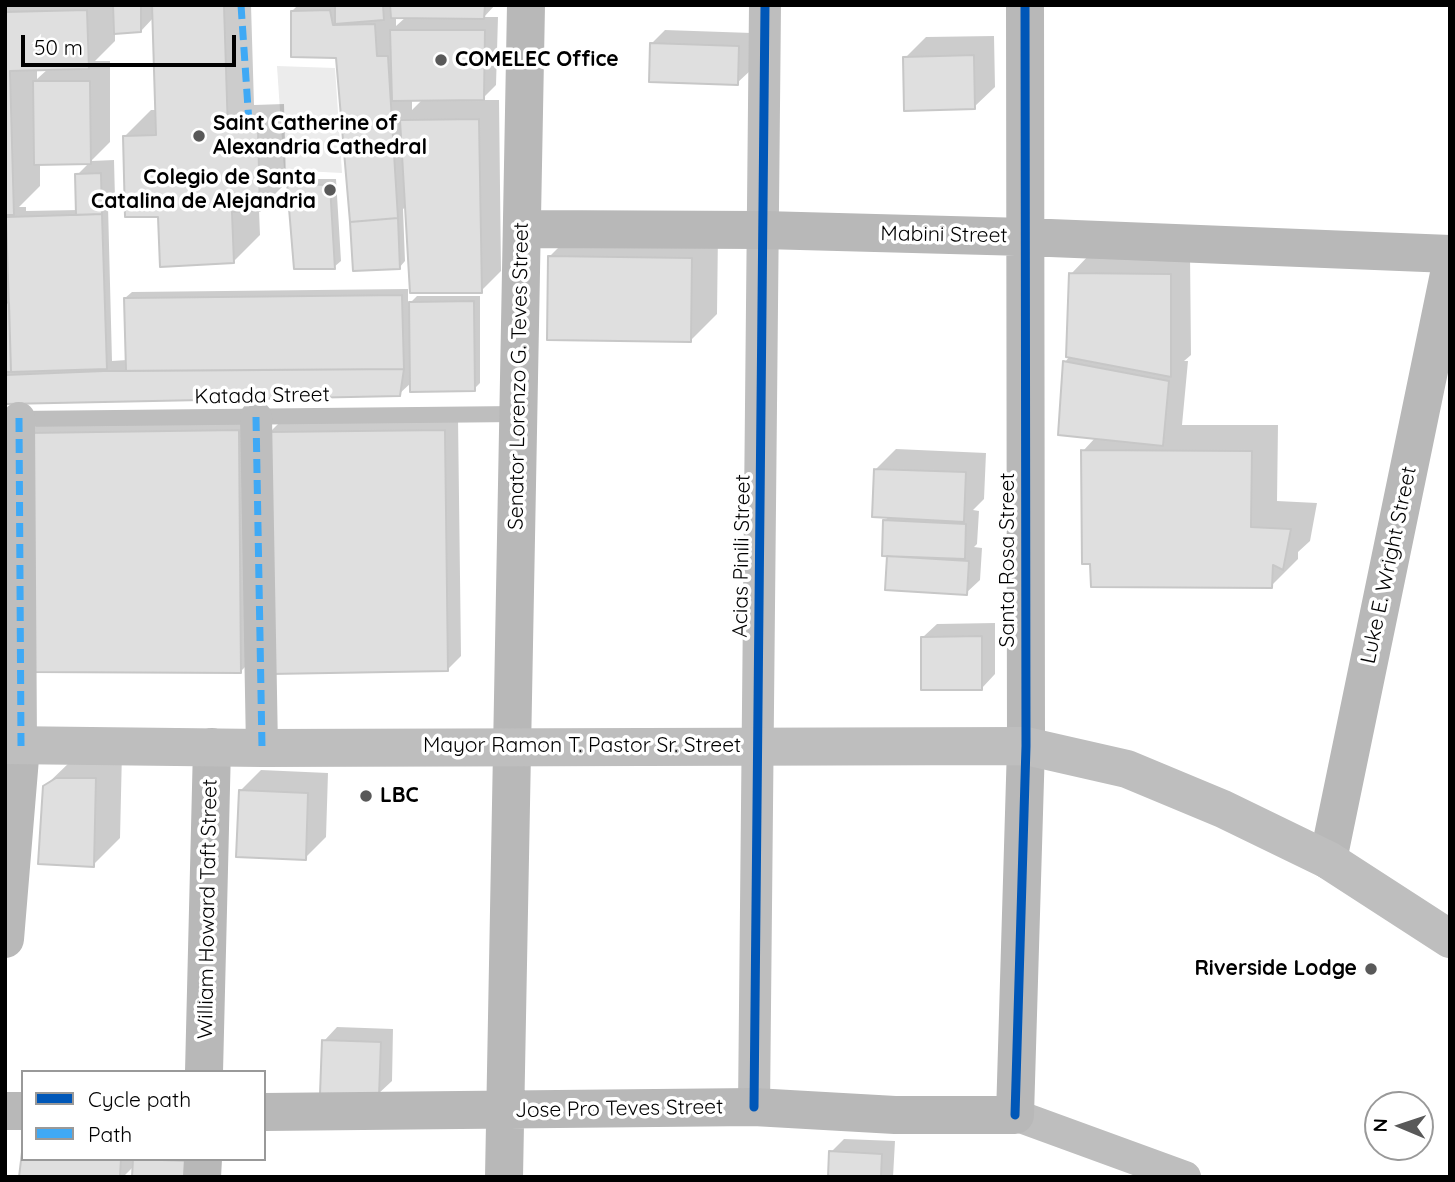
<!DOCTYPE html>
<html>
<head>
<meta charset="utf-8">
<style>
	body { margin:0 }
	#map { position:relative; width:1455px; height:1182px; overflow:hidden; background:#fff; font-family:Quicksand,sans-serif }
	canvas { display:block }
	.frame { position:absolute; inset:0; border:7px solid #000; pointer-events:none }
	.legend { position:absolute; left:21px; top:1070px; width:245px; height:91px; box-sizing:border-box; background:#fff; border:2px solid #999; margin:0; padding:9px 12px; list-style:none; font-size:21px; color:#000 }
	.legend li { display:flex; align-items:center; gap:14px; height:35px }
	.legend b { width:35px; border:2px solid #999 }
	.north { position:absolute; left:1364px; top:1091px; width:70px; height:70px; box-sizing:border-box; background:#fff; border:2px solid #999; border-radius:50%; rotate:272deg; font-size:19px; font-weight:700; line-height:28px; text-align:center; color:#000 }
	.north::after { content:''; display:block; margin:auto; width:24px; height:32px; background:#595959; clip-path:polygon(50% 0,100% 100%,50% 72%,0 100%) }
	.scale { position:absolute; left:21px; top:35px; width:215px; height:32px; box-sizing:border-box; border:4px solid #000; border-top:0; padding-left:9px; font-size:21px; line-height:24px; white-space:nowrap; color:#000; -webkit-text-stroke:5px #fff; paint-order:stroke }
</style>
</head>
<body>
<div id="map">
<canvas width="1455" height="1182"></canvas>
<div class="frame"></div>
<ul class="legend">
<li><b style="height:9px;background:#0057b8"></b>Cycle path</li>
<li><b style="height:9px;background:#3fa9f5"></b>Path</li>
</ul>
<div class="north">N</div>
<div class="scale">50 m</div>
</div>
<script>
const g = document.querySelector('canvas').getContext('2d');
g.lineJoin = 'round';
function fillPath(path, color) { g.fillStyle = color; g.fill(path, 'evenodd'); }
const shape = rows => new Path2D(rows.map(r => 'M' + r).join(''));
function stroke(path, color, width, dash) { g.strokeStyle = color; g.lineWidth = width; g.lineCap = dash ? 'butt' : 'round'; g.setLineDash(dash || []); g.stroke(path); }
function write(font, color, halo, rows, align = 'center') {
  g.font = font + ' Quicksand,sans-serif'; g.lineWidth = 7; g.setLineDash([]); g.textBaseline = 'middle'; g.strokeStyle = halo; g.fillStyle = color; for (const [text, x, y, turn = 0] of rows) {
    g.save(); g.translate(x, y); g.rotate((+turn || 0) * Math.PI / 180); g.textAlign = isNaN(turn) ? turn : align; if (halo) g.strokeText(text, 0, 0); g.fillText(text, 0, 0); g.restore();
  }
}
const green = shape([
	[277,66,335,68,342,173,284,170]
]);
const shadow = shape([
	[5,5,251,5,254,105,284,104,286,183,259,210,260,235,233,262,160,215,124,137,151,110,157,110,154,17,141,31,115,32,115,41,95,61,110,61,110,142,91,161,114,160,115,199,108,206,112,361,127,360,125,298,132,292,408,289,408,305,417,296,480,296,480,383,474,389,412,382,399,394,5,402],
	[37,69,48,69,37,79],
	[90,162,77,175,78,210,26,211,26,207,19,207,40,186,40,163],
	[298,5,495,5,484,17,498,17,496,85,481,100,499,100,501,271,481,291,407,206,403,209,405,261,399,268,338,56,292,11],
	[396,17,406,17,396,26],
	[412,99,423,99,412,110],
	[665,30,752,33,751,70,737,83,652,43],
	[994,36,995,87,974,107,905,58,926,37],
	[295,179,336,179,341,261,334,267,289,185],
	[576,230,718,232,717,314,690,341,549,257],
	[1091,253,1190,254,1191,355,1184,361,1188,361,1182,425,1278,425,1277,501,1317,503,1310,541,1298,552,1298,559,1271,586,1083,451,1096,437,1065,362,1070,356,1071,274],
	[252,417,254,658,241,671,28,434,42,420],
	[458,417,461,656,447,670,269,433,283,419],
	[896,449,986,453,984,499,973,510,979,511,977,544,974,547,982,548,980,580,966,593,889,554,885,521,889,516,876,469],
	[995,623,995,674,982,688,923,637,937,624],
	[122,752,120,838,93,865,44,787,72,760],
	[261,770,328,773,326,837,305,858,240,791],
	[337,1027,393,1029,392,1081,378,1094,324,1041],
	[844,1139,895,1141,893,1177,830,1177,831,1152],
	[23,1159,203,1159,135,1165,123,1177,21,1177]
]);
const building = shape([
	[113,5,141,5,141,32,114,34,113,5],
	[152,5,224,5,228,131,258,130,260,211,232,212,234,263,160,267,158,217,125,217,123,136,156,135,152,5],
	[335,5,383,5,384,20,335,24,335,5],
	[390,5,485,5,484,19,391,18,390,5],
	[87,10,89,69,10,71,14,215,5,215,5,12,87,10],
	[330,10,333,25,375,24,377,56,388,56,398,218,350,222,336,58,291,57,291,11,330,10],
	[390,30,485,30,484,100,392,101,390,30],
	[650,43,739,46,738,85,649,82,650,43],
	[974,55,975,109,904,111,903,57,974,55],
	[33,81,90,81,91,164,34,165,33,81],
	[479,119,482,293,410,293,400,120,479,119],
	[101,173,102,214,76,215,75,174,101,173],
	[287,184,330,185,335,269,294,269,287,184],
	[102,214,107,369,11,372,6,217,102,214],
	[398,218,400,269,353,271,350,222,398,218],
	[5,227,6,227,8,278,5,278,5,227],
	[548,256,692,258,691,342,547,340,548,256],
	[1069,273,1171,274,1171,377,1066,357,1069,273],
	[402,295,404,369,126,371,124,298,402,295],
	[474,301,475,391,410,392,409,302,474,301],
	[5,302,9,303,11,372,5,372,5,302],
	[1063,361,1169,381,1163,446,1058,435,1063,361],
	[404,369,400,396,5,404,5,375,104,371,404,369],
	[239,430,241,673,30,672,26,433,239,430],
	[445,430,448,671,270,674,267,432,445,430],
	[1081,450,1252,451,1251,527,1291,529,1283,570,1273,565,1272,588,1091,587,1090,564,1082,564,1081,450],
	[874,469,966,472,964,522,872,517,874,469],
	[883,520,966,524,965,559,882,556,883,520],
	[887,556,969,561,967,595,885,590,887,556],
	[982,636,982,690,921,690,921,637,982,636],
	[56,778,96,778,94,867,38,864,43,786,56,778],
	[239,790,308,793,306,860,236,857,239,790],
	[322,1040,381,1042,379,1096,320,1094,322,1040],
	[829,1151,882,1154,881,1177,828,1177,829,1151],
	[22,1152,23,1159,121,1159,120,1177,19,1177,22,1152],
	[133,1159,191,1161,190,1177,132,1177,133,1159]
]);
const lane = shape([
	[15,419,518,414]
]);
const street = shape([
	[256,417,262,748],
	[19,418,21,746],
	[754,1107,765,5],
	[1015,1115,1185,1177]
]);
const secondary = shape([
	[522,229,763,230,1025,237,1450,254],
	[1328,860,1450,269],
	[5,939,21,746],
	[204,1072,212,747],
	[5,1111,23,1111],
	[264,1112,754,1107,895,1115,1015,1115,1026,746,1025,5],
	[202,1177,203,1159],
	[504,1177,526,5]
]);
const primary = shape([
	[5,745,262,748,1026,746,1127,769,1223,809,1328,860,1450,939]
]);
const quiet = shape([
	[241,5,249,123,261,123],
	[256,417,262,748],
	[19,418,21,746]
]);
const cycleway = shape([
	[754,1107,765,5],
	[1015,1115,1026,746,1025,5]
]);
const markers = [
	[441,60,7,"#595959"],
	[199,136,7,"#595959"],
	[330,190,7,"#595959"],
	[366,796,7,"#595959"],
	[1371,969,7,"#595959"]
];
const poiNames = [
	["COMELEC Office",455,60],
	["Saint Catherine of",213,124],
	["Alexandria Cathedral",213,148],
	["Colegio de Santa",316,178,"right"],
	["Catalina de Alejandria",316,202,"right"],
	["LBC",380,796],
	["Riverside Lodge",1357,969,"right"]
];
const streetNames = [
	["Mabini Street",944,235,1],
	["Senator Lorenzo G. Teves Street",519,376,-89],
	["Katada Street",262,396,-1],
	["Acias Pinili Street",742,556,-89],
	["Santa Rosa Street",1008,560,-90],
	["Luke E. Wright Street",1389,565,-78],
	["Mayor Ramon T. Pastor Sr. Street",582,746],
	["William Howard Taft Street",208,909,-89],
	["Jose Pro Teves Street",619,1109,-1]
];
fillPath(green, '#ececec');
fillPath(shadow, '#0003');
fillPath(building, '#dfdfdf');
stroke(building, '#c7c7c7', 2);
stroke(lane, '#bebebe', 16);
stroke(street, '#bebebe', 32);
stroke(secondary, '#b8b8b8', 38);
stroke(primary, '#bebebe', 38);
stroke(quiet, '#3fa9f5', 7, [14, 7]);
stroke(cycleway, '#0057b8', 9);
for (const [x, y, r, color] of markers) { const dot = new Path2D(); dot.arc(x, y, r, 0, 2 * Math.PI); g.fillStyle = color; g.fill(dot); stroke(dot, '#fff', 2.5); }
write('bold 21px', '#000', '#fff', poiNames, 'left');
write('21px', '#000', '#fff', streetNames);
</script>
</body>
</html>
